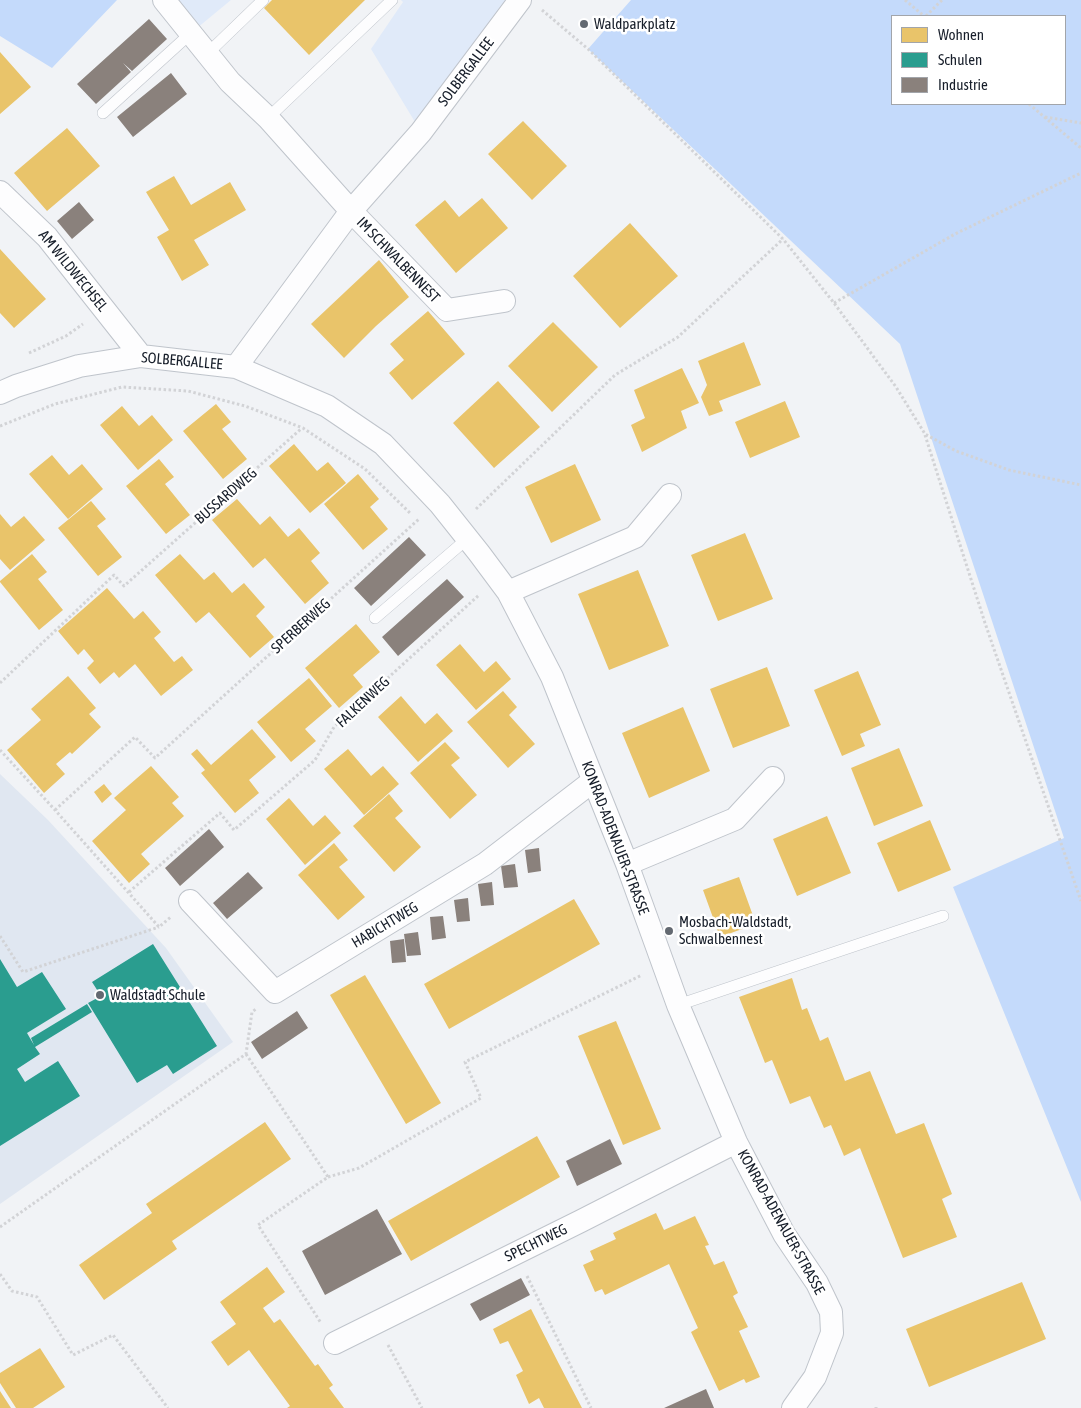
<!DOCTYPE html>
<html>
<head>
<meta charset="utf-8">
<style>
	body { margin:0 }
	#map { position:relative; width:1081px; height:1408px; overflow:hidden; background:#f1f3f6; font-family:"Asap Condensed",sans-serif }
	canvas { display:block }
	.legend { position:absolute; left:891px; top:15px; width:175px; height:90px; box-sizing:border-box; background:#fff; border:1px solid #a2a5aa; margin:0; padding:6px 9px; list-style:none; font-size:15px; color:#171e2a }
	.legend li { display:flex; align-items:center; gap:10px; height:25px }
	.legend b { width:25px; border:1px solid #a2a5aa }
</style>
</head>
<body>
<div id="map">
<canvas width="1081" height="1408"></canvas>
<ul class="legend">
<li><b style="height:14px;background:#e9c46a"></b>Wohnen</li>
<li><b style="height:14px;background:#2a9d8f"></b>Schulen</li>
<li><b style="height:14px;background:#8a817c"></b>Industrie</li>
</ul>
</div>
<script>
const g = document.querySelector('canvas').getContext('2d');
g.lineJoin = 'round';
function fillPath(path, color) { g.fillStyle = color; g.fill(path, 'evenodd'); }
const shape = rows => new Path2D(rows.map(r => 'M' + r).join(''));
function stroke(path, color, width, dash) { g.strokeStyle = color; g.lineWidth = width; g.lineCap = dash ? 'butt' : 'round'; g.setLineDash(dash || []); g.stroke(path); }
function write(font, color, halo, rows, align = 'center') {
  g.font = font + ' "Asap Condensed",sans-serif'; g.lineWidth = 5; g.setLineDash([]); g.textBaseline = 'middle'; g.strokeStyle = halo; g.fillStyle = color; for (const [text, x, y, turn = 0] of rows) {
    g.save(); g.translate(x, y); g.rotate((+turn || 0) * Math.PI / 180); g.textAlign = isNaN(turn) ? turn : align; if (halo) g.strokeText(text, 0, 0); g.fillText(text, 0, 0); g.restore();
  }
}
const built = shape([
	[0,774,48,820,166,948,233,1042,0,1204]
]);
const green = shape([
	[164,0,231,0,191,33],
	[401,0,520,0,421,132,371,49,403,2]
]);
const forest = shape([
	[0,0,117,0,52,68,0,36],
	[631,0,1081,0,1081,1202,953,887,1064,838,900,344,588,49],
	[1065,16,1065,104,892,104,892,16]
]);
const homes = shape([
	[272,0,365,0,309,55,264,8],
	[0,52,31,87,0,114],
	[523,121,567,166,532,200,488,154],
	[67,128,100,166,47,211,14,173],
	[174,176,191,205,230,182,246,210,194,240,209,265,182,281,157,237,169,230,146,192],
	[482,198,508,228,456,273,415,225,445,200,459,217],
	[630,223,678,276,620,328,573,276],
	[0,249,46,299,14,328,0,313],
	[379,260,409,297,376,326,344,358,311,324],
	[428,311,465,354,412,400,389,373,404,360,390,344],
	[553,322,598,367,552,412,508,366],
	[744,342,761,385,719,401,723,411,709,416,701,397,707,385,698,361],
	[682,368,699,403,681,411,687,428,642,452,631,425,645,418,634,390],
	[498,381,540,427,494,468,453,423],
	[785,401,800,437,750,458,735,422],
	[216,404,231,422,222,429,247,459,223,479,183,431],
	[122,406,139,426,152,415,173,440,138,470,100,425],
	[294,444,317,471,328,462,346,483,310,513,269,466],
	[52,455,69,475,82,464,103,489,68,519,29,474],
	[159,459,174,477,165,484,190,515,166,534,126,486],
	[575,464,601,520,551,543,525,487],
	[358,474,379,499,370,507,388,529,363,550,324,504],
	[237,499,260,525,270,516,288,537,299,528,320,553,311,561,329,583,305,604,265,558,253,568,212,520],
	[91,501,106,519,97,526,122,557,98,576,58,528],
	[0,514,11,527,24,516,45,540,10,570,0,559],
	[745,533,773,599,718,621,691,555],
	[32,554,47,572,38,579,63,610,39,630,0,582,0,581],
	[180,554,204,580,214,572,232,593,244,583,265,607,256,616,274,637,250,658,209,612,196,623,155,575],
	[638,570,669,646,609,670,578,594],
	[107,588,134,619,143,611,161,632,154,638,174,662,182,656,193,670,161,696,135,664,119,678,114,672,100,684,87,668,94,661,84,649,78,655,58,631],
	[356,624,380,652,353,675,363,687,339,708,305,668],
	[460,644,484,672,496,661,511,679,476,710,436,665],
	[767,667,790,726,733,748,710,689],
	[858,671,881,725,860,734,865,746,842,756,814,690],
	[68,676,96,708,89,714,101,727,72,754,70,752,56,764,65,774,44,793,7,750,41,720,31,709],
	[309,678,332,706,305,729,316,741,291,762,257,722],
	[503,691,517,707,509,715,535,744,508,768,467,722],
	[401,696,425,724,437,713,453,731,418,762,378,717],
	[683,707,710,771,649,798,622,733],
	[252,729,276,757,249,780,259,793,235,813,201,773,205,770,191,754,197,749,211,765],
	[445,742,460,758,451,765,477,795,450,819,410,773],
	[899,748,923,806,874,826,851,768],
	[348,749,371,776,383,766,399,784,364,815,324,769],
	[151,766,179,797,172,803,184,816,141,854,150,864,129,883,92,841,126,810,114,798],
	[104,784,112,794,102,803,94,792],
	[389,794,403,811,395,818,421,847,394,872,353,826],
	[289,798,313,826,325,815,341,833,305,865,266,819],
	[827,816,851,873,797,896,773,839],
	[930,820,951,870,898,892,877,843],
	[334,843,348,860,339,867,365,897,338,920,298,875],
	[739,877,756,924,720,937,703,890],
	[574,899,600,944,449,1029,424,984],
	[365,975,441,1103,406,1124,330,995],
	[792,978,802,1010,807,1008,820,1041,828,1037,845,1081,870,1071,896,1134,924,1123,952,1194,942,1199,957,1237,903,1258,860,1148,844,1156,831,1125,824,1128,810,1096,790,1104,772,1060,765,1063,739,997],
	[616,1021,661,1129,623,1145,578,1036],
	[265,1122,291,1159,172,1241,177,1249,104,1300,79,1265,152,1213,146,1204],
	[537,1136,560,1177,411,1261,388,1221],
	[656,1213,664,1230,695,1216,709,1245,705,1246,714,1265,724,1261,738,1293,733,1296,748,1327,739,1331,760,1377,746,1383,744,1379,719,1391,691,1332,698,1328,669,1264,605,1295,602,1289,595,1292,583,1265,594,1260,590,1251,616,1239,613,1233],
	[267,1267,285,1292,263,1308,274,1323,280,1319,315,1366,318,1364,333,1385,329,1388,344,1408,287,1408,290,1406,249,1350,228,1366,211,1342,236,1324,220,1302],
	[1022,1282,1046,1339,929,1387,906,1329],
	[531,1309,559,1364,582,1408,544,1408,539,1398,529,1404,516,1375,523,1371,508,1341,500,1344,493,1329],
	[40,1348,65,1387,33,1408,16,1408,0,1383,0,1373],
	[0,1391,11,1408,0,1408]
]);
const schools = shape([
	[153,944,217,1046,173,1074,167,1065,137,1083,88,1003,101,996,92,982],
	[0,959,17,987,42,972,66,1009,27,1033,34,1045,31,1038,87,1004,92,1012,35,1047,40,1054,17,1069,25,1082,58,1061,80,1096,0,1146]
]);
const industry = shape([
	[149,19,167,39,132,71,123,63,131,72,96,104,77,84],
	[171,73,187,94,133,137,117,117],
	[79,202,94,220,72,239,57,221],
	[409,537,426,555,371,606,354,588],
	[447,579,464,597,398,656,382,637],
	[209,829,224,847,180,886,165,868],
	[539,848,541,871,528,873,525,850],
	[515,864,518,887,504,888,501,866],
	[248,872,263,888,227,919,213,903],
	[492,882,494,905,481,906,478,884],
	[468,898,470,921,457,922,454,900],
	[443,916,446,938,432,940,430,917],
	[418,932,421,955,407,956,404,934],
	[404,939,406,962,392,963,390,941],
	[297,1011,308,1028,262,1059,251,1042],
	[610,1139,622,1164,577,1186,566,1161],
	[377,1209,402,1254,325,1295,302,1251],
	[521,1278,530,1295,480,1321,470,1304],
	[706,1389,714,1408,664,1408]
]);
const path = shape([
	[905,0,924,16],
	[542,10,588,49,783,239,834,303,896,387,925,434,956,451,1009,470,1081,485],
	[926,16,942,0],
	[1029,104,1081,148],
	[1045,117,1081,123],
	[834,303,955,234,1081,173],
	[29,353,66,336,83,324],
	[0,426,55,404,122,387,188,391,245,406,303,428,365,469,410,513],
	[925,435,985,623,1081,901],
	[476,509,615,375,678,337,783,239],
	[0,683,114,575,124,586,302,428],
	[0,750,55,810,159,927,172,916],
	[55,810,135,737,155,758,419,519],
	[129,892,220,813,234,830,315,760,334,727,479,595],
	[0,936,23,972,159,927],
	[246,1054,328,1177,258,1225,321,1323],
	[328,1177,359,1168,481,1098,465,1062,642,975],
	[0,1227,246,1054,252,1012,256,1009],
	[0,1274,12,1291,37,1297,73,1355,113,1335,168,1408],
	[527,1276,591,1408],
	[388,1345,422,1408],
	[876,1407,876,1408]
]);
const service = shape([
	[207,54,263,0],
	[103,113,191,33],
	[268,118,392,0],
	[375,618,467,539],
	[678,1005,943,916]
]);
const minor = shape([
	[164,0,230,82,268,118,351,211,447,310,504,301],
	[0,192,47,237,141,356],
	[236,367,351,211,421,132,520,0],
	[0,393,16,386,79,366,141,356,236,367,327,406,383,444,440,504,479,553,508,592,552,677,627,864,678,1005,736,1142,784,1234,817,1283,831,1312,832,1333,815,1377,793,1408],
	[508,592,635,537,670,495],
	[627,864,735,819,773,778],
	[190,901,275,992,485,864,593,781],
	[335,1343,581,1221,736,1142]
]);
const markers = [
	[584,24,5,"#636971"],
	[669,931,5,"#636971"],
	[100,995,5,"#636971"]
];
const poiNames = [
	["Waldparkplatz",594,24],
	["Mosbach-Waldstadt,",679,922],
	["Schwalbennest",679,939],
	["Waldstadt Schule",110,995]
];
const streetNames = [
	["SOLBERGALLEE",466,72,-53],
	["IM SCHWALBENNEST",398,260,46],
	["AM WILDWECHSEL",73,271,51],
	["SOLBERGALLEE",182,361,5],
	["BUSSARDWEG",226,496,-41],
	["SPERBERWEG",301,626,-42],
	["FALKENWEG",363,702,-43],
	["KONRAD-ADENAUER-STRASSE",615,838,69],
	["HABICHTWEG",385,925,-31],
	["KONRAD-ADENAUER-STRASSE",781,1222,61],
	["SPECHTWEG",536,1243,-26]
];
fillPath(built, '#e0e7f1');
fillPath(green, '#e0eaf9');
fillPath(forest, '#c4dafb');
fillPath(homes, '#e9c46a');
fillPath(schools, '#2a9d8f');
fillPath(industry, '#8a817c');
stroke(service, '#bfc4cb', 12);
stroke(minor, '#bfc4cb', 24);
stroke(path, '#d2d3d6', 3, [2.5, 2.5]);
stroke(service, '#fdfdfe', 11);
stroke(minor, '#fdfdfe', 22);
for (const [x, y, r, color] of markers) { const dot = new Path2D(); dot.arc(x, y, r, 0, 2 * Math.PI); g.fillStyle = color; g.fill(dot); stroke(dot, '#fff', 2); }
write('15px', '#171e2a', '#fff', poiNames, 'left');
write('15px', '#171e2a', '#fff', streetNames);
</script>
</body>
</html>
